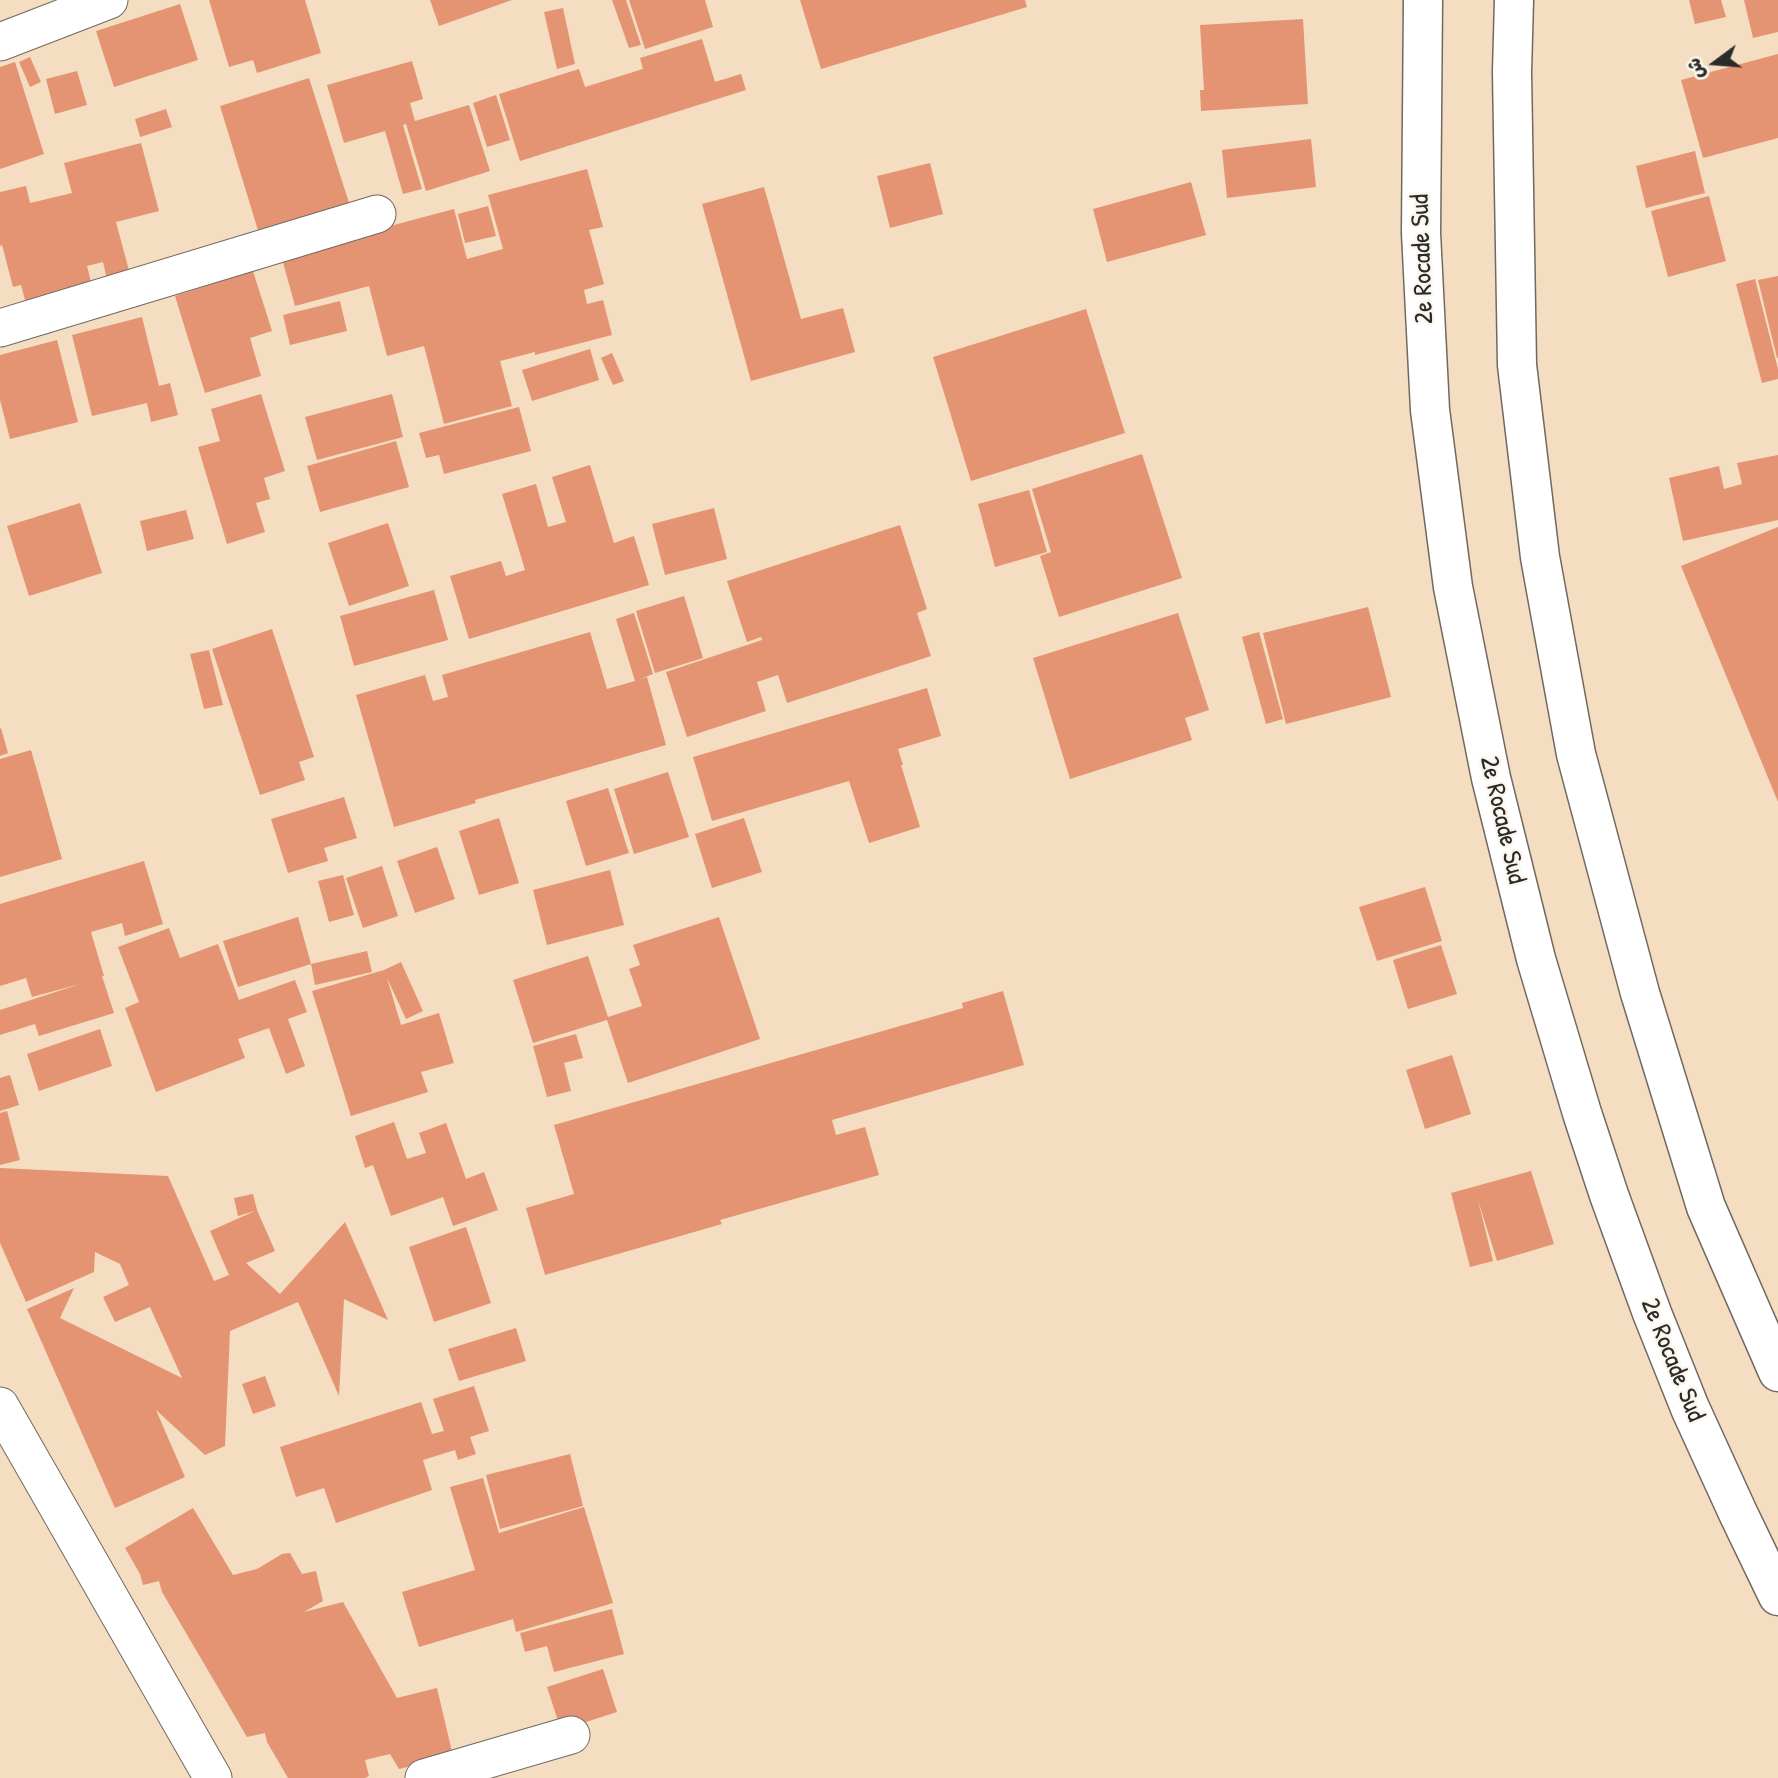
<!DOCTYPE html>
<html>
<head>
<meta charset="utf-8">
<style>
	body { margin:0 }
	#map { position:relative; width:1778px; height:1778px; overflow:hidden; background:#f4ddc1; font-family:"Patrick Hand","Playpen Sans Arabic",sans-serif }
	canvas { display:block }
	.north { position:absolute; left:1680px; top:28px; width:70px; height:70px; -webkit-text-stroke:5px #fbf7ec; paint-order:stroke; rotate:254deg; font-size:19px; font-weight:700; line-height:28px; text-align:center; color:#2b2b2b }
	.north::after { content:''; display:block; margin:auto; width:24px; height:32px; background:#2b2b2b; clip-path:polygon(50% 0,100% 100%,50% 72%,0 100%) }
</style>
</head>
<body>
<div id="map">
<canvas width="1778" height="1778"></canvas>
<div class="north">ش</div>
</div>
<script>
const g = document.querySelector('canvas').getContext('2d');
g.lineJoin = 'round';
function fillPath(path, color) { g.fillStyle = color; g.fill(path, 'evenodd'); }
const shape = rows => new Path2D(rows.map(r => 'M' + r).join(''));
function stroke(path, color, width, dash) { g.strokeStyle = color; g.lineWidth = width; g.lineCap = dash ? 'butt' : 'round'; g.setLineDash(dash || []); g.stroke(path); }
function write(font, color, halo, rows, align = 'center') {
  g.font = font + ' "Patrick Hand",sans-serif'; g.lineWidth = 5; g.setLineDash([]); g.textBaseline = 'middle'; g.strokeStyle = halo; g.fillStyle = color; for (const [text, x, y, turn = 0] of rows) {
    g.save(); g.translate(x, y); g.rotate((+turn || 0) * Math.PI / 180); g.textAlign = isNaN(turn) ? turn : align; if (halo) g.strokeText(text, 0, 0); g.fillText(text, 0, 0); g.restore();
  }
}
const building = shape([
	[209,0,305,0,321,53,257,73,253,60,229,67],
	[430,0,512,0,439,26],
	[612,0,626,0,641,45,629,48],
	[629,0,705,0,713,27,645,49],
	[800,0,1025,0,1027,7,821,69],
	[1689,0,1721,0,1726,17,1695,24],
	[1744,0,1778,0,1778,32,1753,38],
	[180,4,198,60,114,87,96,31],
	[563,8,575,64,557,69,544,12],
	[1303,19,1308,104,1201,111,1200,90,1204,90,1200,25],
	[702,39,715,82,741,74,746,90,520,161,499,94,579,69,585,87,643,69,640,58],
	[1778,54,1778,138,1703,158,1681,80],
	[30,57,41,82,30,87,19,62],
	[412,61,423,99,410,103,415,121,469,105,490,171,426,191,406,124,403,125,422,189,403,194,385,131,344,143,327,85],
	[15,62,44,154,0,169,0,67],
	[77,71,87,105,55,114,46,79],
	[309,78,351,209,260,237,220,106],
	[496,95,510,140,487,147,473,103],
	[166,109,172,127,140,137,135,119],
	[1311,139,1316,187,1227,198,1222,150],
	[141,143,159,211,116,222,131,278,108,284,103,262,87,266,94,294,28,311,21,285,13,287,2,245,0,246,0,192,26,186,30,203,72,193,64,163],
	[1695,151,1705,193,1646,208,1636,166],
	[930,163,943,214,890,228,877,176],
	[587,169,603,227,589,230,604,284,584,290,587,304,603,300,612,335,535,355,535,352,500,361,512,406,444,424,424,346,387,356,369,286,295,306,281,255,454,209,467,259,503,249,488,195],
	[1191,182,1206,235,1107,262,1093,209],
	[764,187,801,319,843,308,855,352,751,381,702,204],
	[1709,196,1726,261,1668,277,1651,211],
	[488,206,496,236,465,243,458,214],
	[253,271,272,331,250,338,261,376,205,393,175,296],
	[1778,276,1778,358,1777,358,1758,280],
	[1755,279,1778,369,1778,379,1762,383,1736,284],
	[340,301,347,331,290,345,283,315],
	[1086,309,1125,433,971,481,933,357],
	[142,317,159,386,170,383,178,415,151,422,147,403,92,416,72,335],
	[57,340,78,422,10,439,0,400,0,355],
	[590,349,599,380,532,401,522,370],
	[612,353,624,381,613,385,601,358],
	[261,394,285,471,264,478,270,499,256,503,265,532,227,544,198,447,220,441,211,409],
	[392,394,403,437,317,460,305,417],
	[519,407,531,451,444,474,439,455,426,458,419,433],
	[396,441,409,487,320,512,307,466],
	[1142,454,1182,578,1059,617,1040,556,1051,552,1032,489],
	[1778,455,1778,520,1683,541,1669,478,1719,466,1724,489,1742,484,1737,463],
	[590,465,614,543,634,536,649,585,469,639,450,576,501,561,506,576,525,570,502,494,536,484,548,527,566,522,552,477],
	[1029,490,1047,552,995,567,978,504],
	[80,503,102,573,29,596,7,526],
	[714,508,727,559,665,575,652,524],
	[186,510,194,539,147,551,140,521],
	[388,523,409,586,349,606,328,543],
	[900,525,927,609,917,613,931,656,787,703,778,675,757,682,766,711,687,737,666,672,762,640,761,637,747,642,727,581],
	[1778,527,1778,802,1681,566],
	[434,590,448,640,354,666,340,616],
	[684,596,703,658,655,673,636,611],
	[1368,607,1391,697,1286,724,1263,633],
	[634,613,653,674,640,679,647,677,666,745,475,800,476,803,394,827,356,695,425,675,433,701,448,697,442,675,590,632,607,689,635,681,616,619],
	[1178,613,1209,710,1185,718,1192,740,1070,779,1033,658],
	[272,629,314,757,299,762,305,780,260,795,212,649],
	[1259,632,1283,719,1266,724,1242,637],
	[209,650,223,705,204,709,190,654],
	[927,688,941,736,898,749,903,765,901,765,920,827,869,843,849,781,712,821,693,757],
	[1,728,8,753,0,756,0,729],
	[31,750,62,859,0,877,0,759],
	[668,772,689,837,634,854,614,789],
	[608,788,629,853,586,866,566,801],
	[344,797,357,838,324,848,328,861,288,873,271,819],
	[499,818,519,883,479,895,459,831],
	[744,818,762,872,712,888,695,834],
	[437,847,455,899,415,913,397,861],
	[144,861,163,924,125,936,122,923,91,932,104,976,102,976,114,1013,39,1036,35,1024,0,1035,0,1010,80,984,32,997,26,978,0,986,0,904],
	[382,866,398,916,363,928,346,878],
	[610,870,624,925,547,945,533,890],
	[343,875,354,915,329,922,318,881],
	[1425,887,1442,941,1377,961,1359,907],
	[298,917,311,964,367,951,372,972,315,985,311,964,238,987,223,941],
	[719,917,760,1039,628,1083,607,1020,533,1043,513,980,588,956,608,1017,642,1006,629,969,640,965,633,945],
	[169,928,180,958,218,944,239,1000,295,980,307,1012,288,1019,305,1066,286,1074,269,1028,238,1039,245,1058,156,1092,125,1008,139,1002,118,947],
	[1441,945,1457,994,1408,1009,1393,960],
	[401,962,423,1011,406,1019,387,978,401,1025,439,1013,454,1063,421,1072,428,1092,351,1116,312,991,384,970],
	[1003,991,1024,1065,832,1120,836,1135,865,1127,879,1175,720,1220,722,1224,545,1275,526,1208,574,1194,554,1125,963,1008,962,1003],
	[100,1029,112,1066,39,1091,27,1054],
	[576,1034,583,1058,564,1063,571,1091,547,1097,533,1046],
	[1452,1055,1471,1114,1425,1129,1406,1070],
	[10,1075,19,1105,0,1111,0,1078],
	[7,1111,20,1160,0,1165,0,1113],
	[394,1122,407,1159,426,1153,419,1133,446,1123,466,1179,484,1172,498,1210,453,1226,443,1197,391,1216,373,1165,365,1168,355,1136],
	[0,1168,168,1176,214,1281,229,1275,210,1231,255,1211,238,1216,234,1198,253,1194,257,1210,275,1251,246,1263,280,1294,345,1222,388,1320,344,1299,339,1396,298,1302,230,1331,225,1446,205,1455,156,1410,185,1477,115,1508,27,1309,74,1288,60,1318,182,1378,150,1307,115,1322,103,1297,129,1285,120,1264,95,1252,94,1272,26,1302,0,1243],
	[1531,1171,1554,1244,1497,1261,1478,1200,1493,1261,1470,1267,1451,1193],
	[466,1227,491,1303,434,1322,409,1247],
	[516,1328,526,1361,459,1381,448,1349],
	[265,1376,276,1406,253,1414,242,1384],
	[474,1386,489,1431,470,1437,476,1454,458,1460,455,1450,423,1460,432,1490,336,1523,324,1488,296,1497,280,1447,421,1402,432,1434,444,1431,433,1399],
	[570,1454,583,1506,500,1529,486,1475],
	[483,1478,499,1533,584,1507,613,1603,516,1632,513,1619,419,1647,402,1592,475,1570,450,1487],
	[193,1508,233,1575,257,1569,282,1554,290,1553,302,1574,316,1571,323,1601,304,1612,343,1602,397,1698,437,1688,453,1756,399,1769,390,1754,365,1760,369,1776,365,1778,288,1778,267,1742,265,1733,247,1737,162,1592,159,1581,143,1585,140,1574,125,1548],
	[612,1609,624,1654,554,1672,547,1646,525,1652,520,1633],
	[603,1669,617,1712,561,1730,547,1687]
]);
const street = shape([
	[0,42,109,0],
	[0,328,377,214],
	[0,1406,213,1778],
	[424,1778,571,1735]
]);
const highway = shape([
	[1423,0,1421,233,1430,410,1453,587,1491,778,1536,959,1582,1113,1609,1195,1652,1313,1690,1408,1738,1513,1778,1596],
	[1514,0,1512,72,1517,365,1540,557,1576,754,1640,993,1706,1207,1778,1372]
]);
const streetNames = [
	["2e Rocade Sud",1423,259,-92],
	["2e Rocade Sud",1502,820,77],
	["2e Rocade Sud",1672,1360,68]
];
fillPath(building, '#e49473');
stroke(street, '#716960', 39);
stroke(highway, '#716960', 41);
stroke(street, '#fff', 37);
stroke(highway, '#fff', 38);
write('26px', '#2b2b2b', '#fbf7ec', streetNames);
</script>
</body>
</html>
